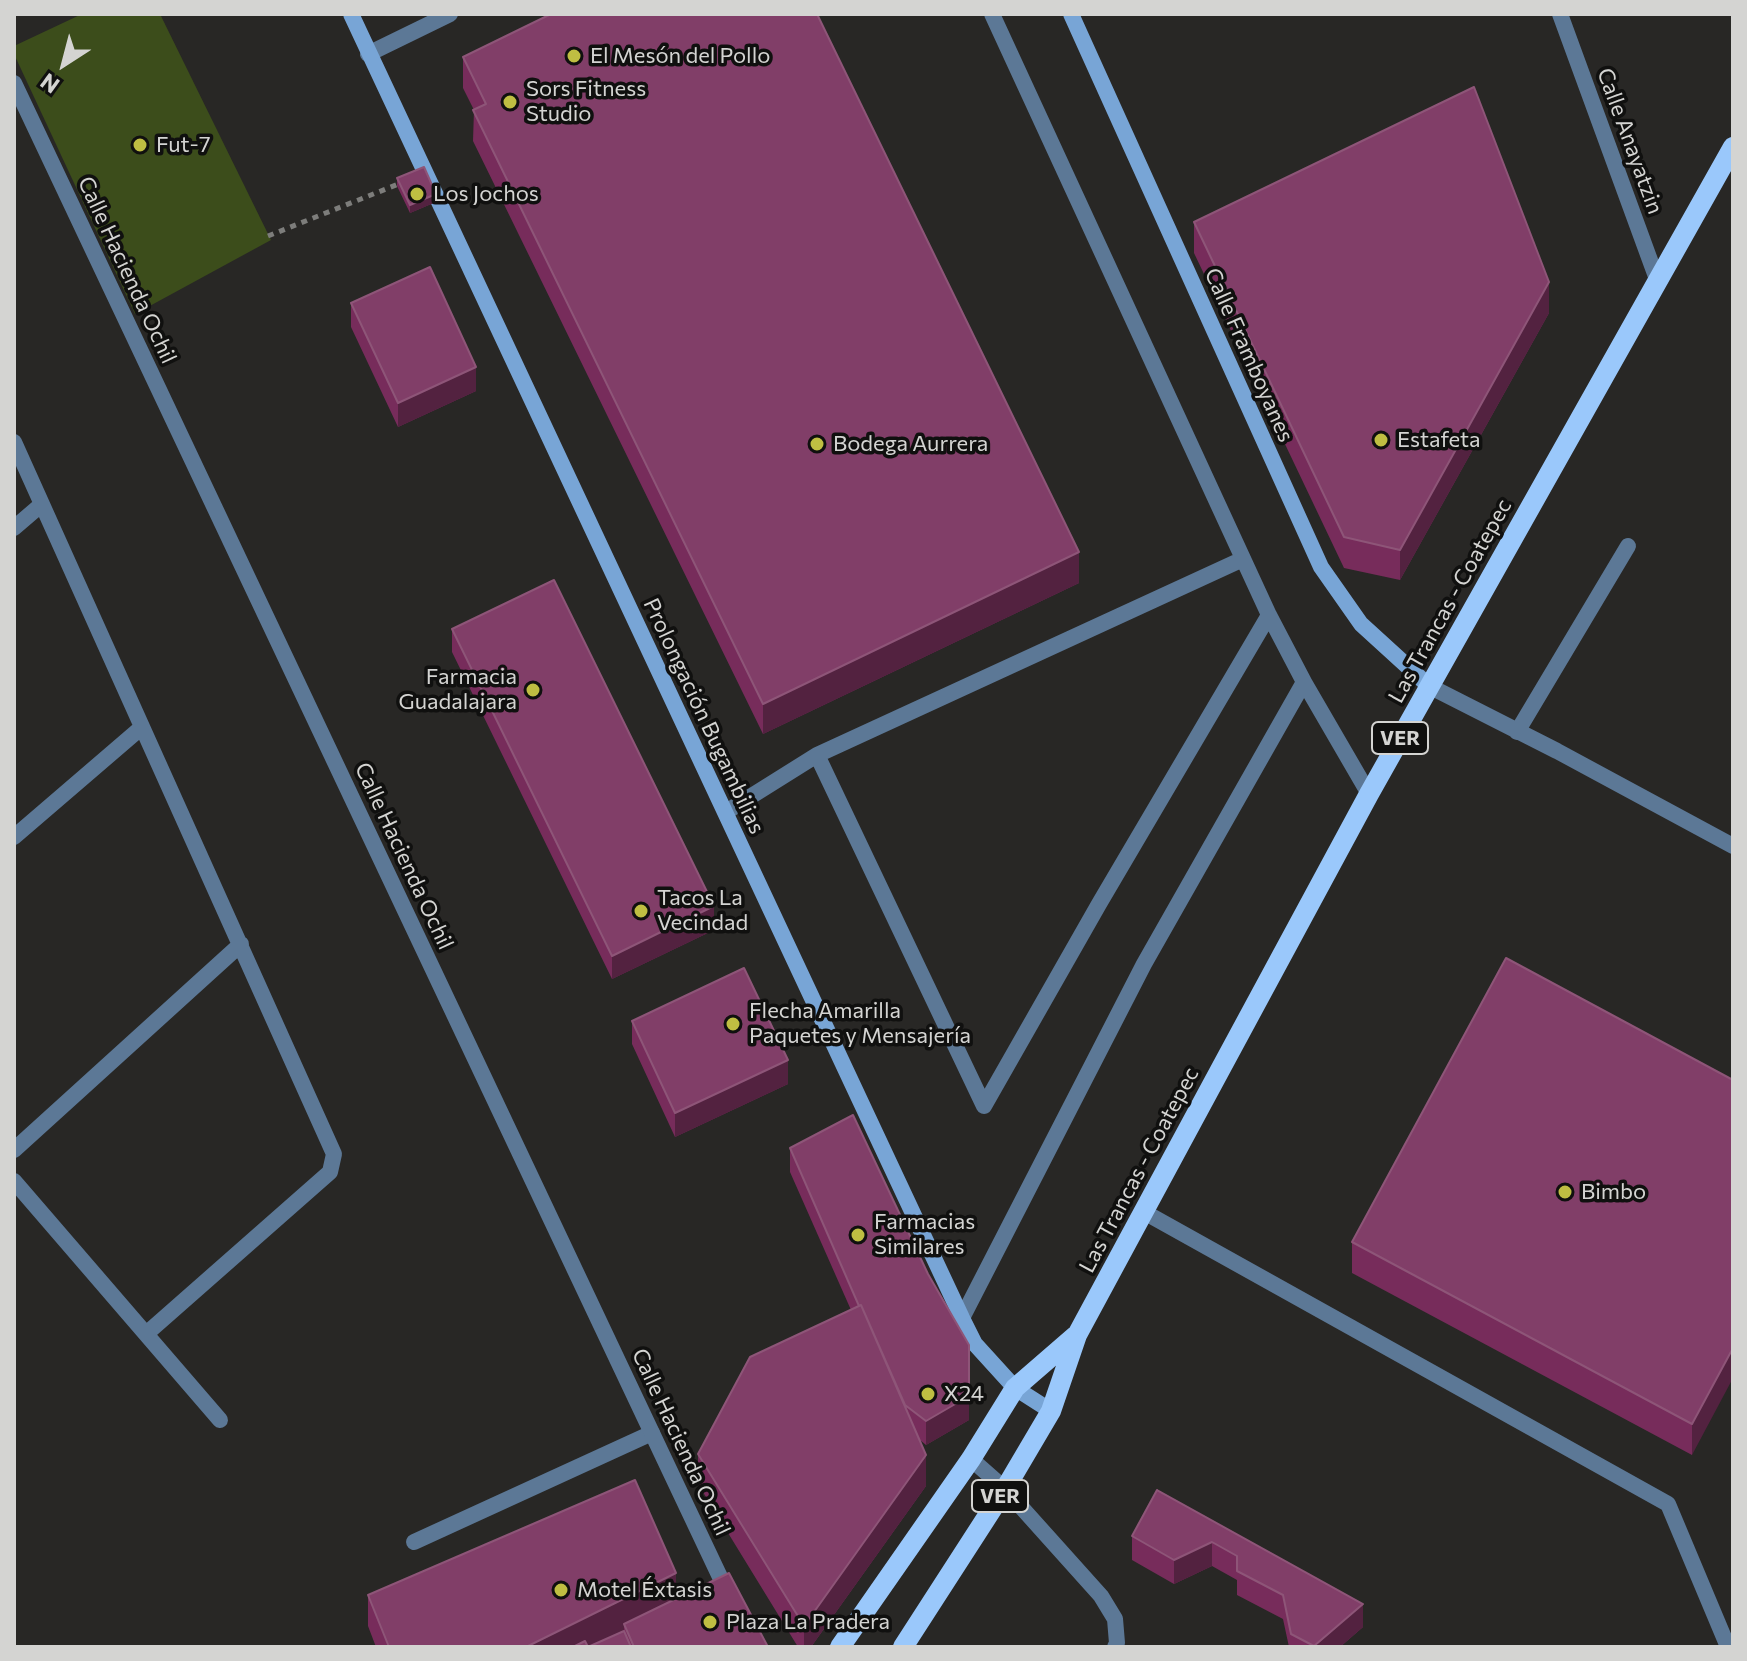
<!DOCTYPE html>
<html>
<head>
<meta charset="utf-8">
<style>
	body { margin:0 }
	#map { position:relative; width:1747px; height:1661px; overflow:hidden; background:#282725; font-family:Commissioner,sans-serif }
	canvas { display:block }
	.frame { position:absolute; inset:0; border:16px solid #d4d4d2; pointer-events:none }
	.north { position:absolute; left:24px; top:24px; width:80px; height:80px; -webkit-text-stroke:6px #10100f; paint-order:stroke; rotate:216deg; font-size:22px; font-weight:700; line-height:32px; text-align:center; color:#d4d4d2 }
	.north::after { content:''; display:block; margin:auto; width:28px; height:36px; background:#d4d4d2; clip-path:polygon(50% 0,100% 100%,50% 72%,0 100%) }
</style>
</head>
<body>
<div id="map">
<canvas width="1747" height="1661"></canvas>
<div class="frame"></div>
<div class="north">N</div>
</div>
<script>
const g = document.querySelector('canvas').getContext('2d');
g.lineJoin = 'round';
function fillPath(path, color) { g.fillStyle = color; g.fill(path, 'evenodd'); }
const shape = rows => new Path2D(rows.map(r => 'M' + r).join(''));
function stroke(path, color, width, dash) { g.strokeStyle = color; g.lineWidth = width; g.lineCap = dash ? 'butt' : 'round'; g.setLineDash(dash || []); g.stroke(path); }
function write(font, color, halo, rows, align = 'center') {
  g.font = font + ' Commissioner,sans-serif'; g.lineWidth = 7; g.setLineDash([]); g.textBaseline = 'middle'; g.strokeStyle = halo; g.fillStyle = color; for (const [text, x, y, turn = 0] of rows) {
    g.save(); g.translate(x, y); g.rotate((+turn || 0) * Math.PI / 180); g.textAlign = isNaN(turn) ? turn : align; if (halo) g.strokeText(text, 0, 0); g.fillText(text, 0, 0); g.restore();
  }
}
const green = shape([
	[82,14,160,14,271,240,135,314,14,54,14,46]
]);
const path = shape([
	[268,236,401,183]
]);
const lane = shape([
	[992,14,1269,615,1304,682],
	[368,54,450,14],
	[1429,686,1557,751,1733,846],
	[1517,732,1628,546],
	[817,755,984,1106,1099,904,1269,615],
	[726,812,817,755,1243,559],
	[1144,1212,1668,1504,1728,1647],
	[962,1318,1144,964,1304,682,1369,794],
	[971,1459,1005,1489,1101,1596,1115,1619,1117,1643,1115,1647],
	[414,1542,652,1433]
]);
const street = shape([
	[1560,14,1658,282],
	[14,83,729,1596],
	[14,442,334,1154,330,1172,146,1334],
	[14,528,42,504],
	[14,837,142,727],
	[14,1150,241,944],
	[14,1181,220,1420]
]);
const secondary = shape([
	[351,14,962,1318,975,1344,1015,1388,1051,1411],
	[1071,14,1321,567,1361,624,1429,686]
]);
const primary = shape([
	[840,1647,971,1459,1015,1388,1075,1336],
	[903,1647,1005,1489,1051,1411,1077,1335,1369,794,1733,147]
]);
const wall = shape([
	[463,57,1079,583,763,734,473,141,474,110,463,88],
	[397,178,436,202,410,213,397,186],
	[1194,222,1549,313,1400,580,1344,568,1194,253],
	[351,303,476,391,398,427,351,327],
	[452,629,714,930,612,979,452,652],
	[632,1021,788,1084,675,1137,632,1044],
	[1733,1080,1692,1455,1352,1273,1352,1242],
	[790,1148,969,1420,926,1445,920,1440,926,1486,811,1647,798,1647,698,1484,698,1454,851,1310,790,1172],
	[1157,1490,1363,1627,1340,1647,1289,1647,1283,1619,1237,1595,1237,1580,1212,1566,1174,1584,1132,1560,1132,1536],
	[368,1595,676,1598,768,1647,376,1647,368,1626],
	[624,1630,624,1631,594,1645]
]);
const shadedWall = shape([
	[436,194,436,202,410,213,410,205],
	[1549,282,1549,313,1400,580,1400,550],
	[476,367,476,391,398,427,398,403],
	[1079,552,1079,583,763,734,763,704],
	[714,906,714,930,612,979,612,956],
	[788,1060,788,1084,675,1137,675,1113],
	[1733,1348,1733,1378,1692,1455,1692,1424],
	[969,1396,969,1420,926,1445,926,1421],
	[926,1455,926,1486,811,1647,804,1647,804,1626],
	[1212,1542,1212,1566,1174,1584,1174,1560],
	[676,1573,676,1604,624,1624,624,1630,589,1647,526,1647],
	[1363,1604,1363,1627,1340,1647,1314,1647]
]);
const building = shape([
	[551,14,817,14,1079,552,763,704,473,110,486,104,463,57,551,14],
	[1474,87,1549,282,1400,550,1344,537,1194,222,1474,87],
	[424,167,436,194,410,205,397,178,424,167],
	[430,267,476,367,398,403,351,303,430,267],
	[554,580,714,906,612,956,452,629,554,580],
	[1506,958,1733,1080,1733,1348,1692,1424,1352,1242,1506,958],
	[744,968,788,1060,675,1113,632,1021,744,968],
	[853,1115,928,1274,969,1345,969,1396,926,1421,905,1405,861,1305,859,1306,790,1148,853,1115],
	[861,1305,926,1455,804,1626,698,1454,750,1357,861,1305],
	[635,1480,676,1573,526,1647,389,1647,368,1595,635,1480],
	[1157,1490,1363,1604,1314,1646,1291,1634,1283,1595,1237,1571,1237,1556,1212,1542,1174,1560,1132,1536,1157,1490],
	[729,1573,768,1647,634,1647,624,1624,729,1573],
	[624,1631,631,1647,588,1647,624,1631],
	[585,1641,588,1647,573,1647,585,1641]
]);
const markers = [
	[574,56,8,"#bfbe42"],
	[510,102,8,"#bfbe42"],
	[140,145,8,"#bfbe42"],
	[417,194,8,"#bfbe42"],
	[1381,440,8,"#bfbe42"],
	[817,444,8,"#bfbe42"],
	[533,690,8,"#bfbe42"],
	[641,911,8,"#bfbe42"],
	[733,1024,8,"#bfbe42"],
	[1565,1192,8,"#bfbe42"],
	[858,1235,8,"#bfbe42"],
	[928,1394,8,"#bfbe42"],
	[561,1590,8,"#bfbe42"],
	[710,1622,8,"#bfbe42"]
];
const shields = [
	[1400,738,56],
	[1000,1496,56]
];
const shieldNames = [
	["VER",1400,738],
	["VER",1000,1496]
];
const poiNames = [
	["El Mesón del Pollo",590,56],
	["Sors Fitness",526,89],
	["Studio",526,114],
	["Fut-7",156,145],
	["Los Jochos",433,194],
	["Estafeta",1397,440],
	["Bodega Aurrera",833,444],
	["Farmacia",517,677,"right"],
	["Guadalajara",517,702,"right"],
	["Tacos La",657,898],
	["Vecindad",657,923],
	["Flecha Amarilla",749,1011],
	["Paquetes y Mensajería",749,1036],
	["Bimbo",1581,1192],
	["Farmacias",874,1222],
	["Similares",874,1247],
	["X24",944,1394],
	["Motel Éxtasis",577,1590],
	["Plaza La Pradera",726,1622]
];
const streetNames = [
	["Calle Anayatzin",1630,141,70],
	["Calle Hacienda Ochil",127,270,65],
	["Calle Framboyanes",1249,355,66],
	["Las Trancas - Coatepec",1450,601,-61],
	["Prolongación Bugambilias",704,716,65],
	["Calle Hacienda Ochil",404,856,65],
	["Las Trancas - Coatepec",1139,1170,-62],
	["Calle Hacienda Ochil",681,1442,65]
];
fillPath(green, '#3c4d1b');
stroke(path, '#7d7d7b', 5, [6, 6]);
stroke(lane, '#5c7896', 16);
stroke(street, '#5c7896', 16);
stroke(secondary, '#78a5d6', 16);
stroke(primary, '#9ac8fb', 20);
fillPath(wall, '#772c5b');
fillPath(shadedWall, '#532240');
fillPath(building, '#813e68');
stroke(building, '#8e5578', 2);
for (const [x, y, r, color] of markers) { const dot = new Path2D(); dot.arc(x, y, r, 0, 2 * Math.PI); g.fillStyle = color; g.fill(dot); stroke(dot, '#10100f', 3); }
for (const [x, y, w] of shields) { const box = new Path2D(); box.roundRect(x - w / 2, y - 16, w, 32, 6); g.fillStyle = '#10100f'; g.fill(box); stroke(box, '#d4d4d2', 2); }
write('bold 20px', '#d4d4d2', null, shieldNames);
write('22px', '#d4d4d2', '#10100f', poiNames, 'left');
write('22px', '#d4d4d2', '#10100f', streetNames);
</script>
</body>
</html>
